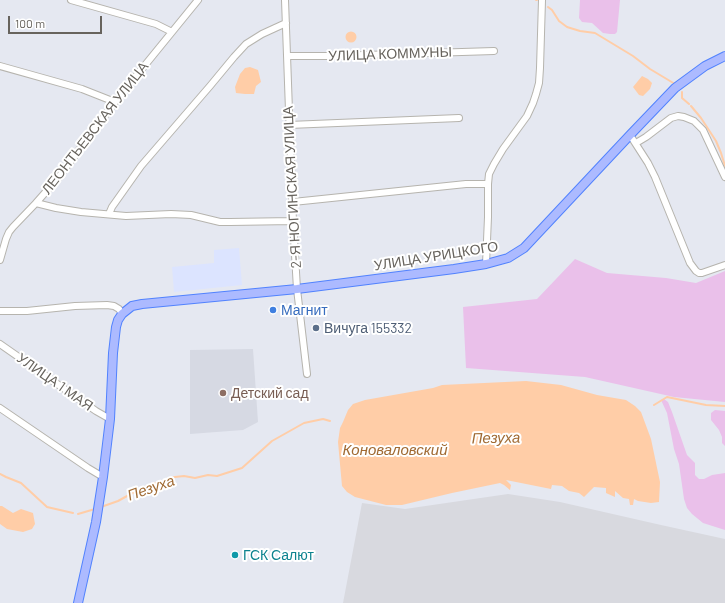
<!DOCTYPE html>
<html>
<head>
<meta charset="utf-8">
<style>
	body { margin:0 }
	#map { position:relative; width:725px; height:603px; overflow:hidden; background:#e5e8f1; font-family:Barlow,sans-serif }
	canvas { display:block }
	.scale { position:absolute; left:8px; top:16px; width:94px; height:18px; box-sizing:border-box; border:2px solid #67635d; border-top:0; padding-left:5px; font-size:12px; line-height:14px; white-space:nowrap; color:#67635d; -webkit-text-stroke:3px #fff; paint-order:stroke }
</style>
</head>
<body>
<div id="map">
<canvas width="725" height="603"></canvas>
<div class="scale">100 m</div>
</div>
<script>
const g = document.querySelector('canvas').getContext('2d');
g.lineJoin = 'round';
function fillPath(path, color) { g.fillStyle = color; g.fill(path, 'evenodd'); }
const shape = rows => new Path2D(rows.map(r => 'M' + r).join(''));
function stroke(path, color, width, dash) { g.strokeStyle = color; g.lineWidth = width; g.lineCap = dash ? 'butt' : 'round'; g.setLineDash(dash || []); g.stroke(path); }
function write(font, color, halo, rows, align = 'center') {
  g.font = font + ' Barlow,sans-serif'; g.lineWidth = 4; g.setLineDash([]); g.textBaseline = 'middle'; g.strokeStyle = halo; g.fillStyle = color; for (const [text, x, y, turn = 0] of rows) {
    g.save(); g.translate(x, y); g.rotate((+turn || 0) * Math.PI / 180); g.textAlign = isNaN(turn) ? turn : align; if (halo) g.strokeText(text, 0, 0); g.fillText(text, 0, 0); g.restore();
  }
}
const commercial = shape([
	[239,248,242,285,174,292,172,267,214,263,214,250]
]);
const industrial = shape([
	[508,494,560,502,661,525,725,539,725,603,343,603,362,503,405,509]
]);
const education = shape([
	[253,349,258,422,243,430,190,434,190,350]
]);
const green = shape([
	[580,0,620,0,617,32,615,34,610,34,603,33,592,23,582,22,579,18],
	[575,259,607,273,666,278,696,283,725,271,725,402,674,397,585,377,466,368,463,307,537,299],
	[664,399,668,402,672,412,687,455,695,463,695,475,699,479,704,479,712,475,725,473,725,530,703,523,692,514,687,508,684,499,679,464,674,449,667,413,661,400],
	[715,410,725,411,725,446,722,443,722,437,719,430,711,420,711,413]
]);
const water = shape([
	'345.5 37a5.5 5.5 0 1 1 11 0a5.5 5.5 0 1 1-11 0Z',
	[250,67,258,70,261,82,256,86,254,94,245,94,236,93,235,87,240,74,245,68],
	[642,76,648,79,652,83,650,89,643,96,639,95,633,87],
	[526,381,561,385,597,395,626,400,635,406,641,412,651,439,660,482,659,502,651,503,638,501,634,499,633,505,630,505,629,499,623,498,615,491,615,497,606,493,606,488,594,487,584,497,579,493,569,491,562,486,552,485,551,489,506,480,511,485,510,490,504,485,500,483,452,493,402,505,386,505,355,497,347,492,342,486,338,442,340,428,343,422,348,410,353,404,365,400,433,388,442,385],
	[0,506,2,506,13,513,21,509,33,513,35,524,32,529,23,532,7,529,0,524]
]);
const stream = shape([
	[536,0,537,0],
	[548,7,552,10,559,21,567,27,580,31,595,33,633,56,650,69,675,84],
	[682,92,682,98,689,104],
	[691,106,701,118,716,141,721,153,725,166],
	[654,405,667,397,706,405,725,406],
	[0,474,6,477,21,483,47,507,73,513],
	[101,507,118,501,138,490,150,485,175,477,184,476,195,478,208,475,217,476,242,468,272,441,304,423,323,419,330,421],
	[78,514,95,509]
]);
const minor = shape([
	[71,0,156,24,172,32],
	[285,0,293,221,297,289,307,374],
	[287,56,333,56,494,51],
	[0,66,82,89,115,102],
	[289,125,459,118],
	[630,135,648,163,655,177,690,263,696,271,699,273,702,273,725,265],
	[636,143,646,137,671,118,678,116,684,117,694,121,703,130,725,177],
	[293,202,466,184,488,184],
	[36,203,56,208,81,212,126,216,171,214,191,215,220,222,230,222,293,221],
	[109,214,112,207,141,166,210,86,234,57,246,44,262,34,286,23],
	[0,260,6,239,9,232,13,227,36,203,58,178,115,102,198,0],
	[486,264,488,217,488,184,489,174,494,164,503,149,527,116,533,103,536,94,539,83,540,68,542,0],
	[0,311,27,311,75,306,107,305,114,306,119,309,122,314],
	[0,344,96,411,110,419],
	[0,408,88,468,103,477]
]);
const major = shape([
	[78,603,96,522,103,477,110,419,113,353,116,327,118,320,122,314,132,306,142,304,297,289,454,269,486,264,508,258,524,248,630,135,675,88,705,66,725,56]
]);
const markers = [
	[273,310,4,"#3f7fe0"],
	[316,328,4,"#5c6f8a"],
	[223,393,4,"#8d6e63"],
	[235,555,4,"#0f9aa8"]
];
const streetNames = [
	["УЛИЦА КОММУНЫ",390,54,-2],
	["ЛЕОНТЬЕВСКАЯ УЛИЦА",95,128,-52],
	["2-Я НОГИНСКАЯ УЛИЦА",292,187,-93],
	["УЛИЦА УРИЦКОГО",436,256,-9],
	["УЛИЦА 1 МАЯ",55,382,35]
];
const shopNames = [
	["Магнит",281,310]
];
const serviceNames = [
	["Вичуга 155332",324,328]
];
const educationNames = [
	["Детский сад",231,393]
];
const cultureNames = [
	["ГСК Салют",243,555]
];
const waterNames = [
	["Пезуха",496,438,-1],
	["Коноваловский",395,450],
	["Пезуха",151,488,-19]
];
fillPath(commercial, '#dce4ff');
fillPath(industrial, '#d8d9df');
fillPath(education, '#d6d9e3');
fillPath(green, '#eac0ea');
fillPath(water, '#ffcda7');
stroke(stream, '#ffcda7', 2);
stroke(minor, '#b6b4ae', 8);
stroke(major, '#5182fe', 10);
stroke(minor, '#fff', 6);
stroke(major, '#acbaff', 8);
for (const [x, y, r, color] of markers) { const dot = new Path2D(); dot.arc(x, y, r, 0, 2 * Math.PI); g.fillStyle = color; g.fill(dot); stroke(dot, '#fff', 1.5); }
write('14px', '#67635d', '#fff', streetNames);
write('14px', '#366cbe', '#fff', shopNames, 'left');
write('14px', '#4e5e75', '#fff', serviceNames, 'left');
write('14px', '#785e54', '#fff', educationNames, 'left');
write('14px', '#0d838f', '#fff', cultureNames, 'left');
write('italic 15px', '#a06a33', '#fff', waterNames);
</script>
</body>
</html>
